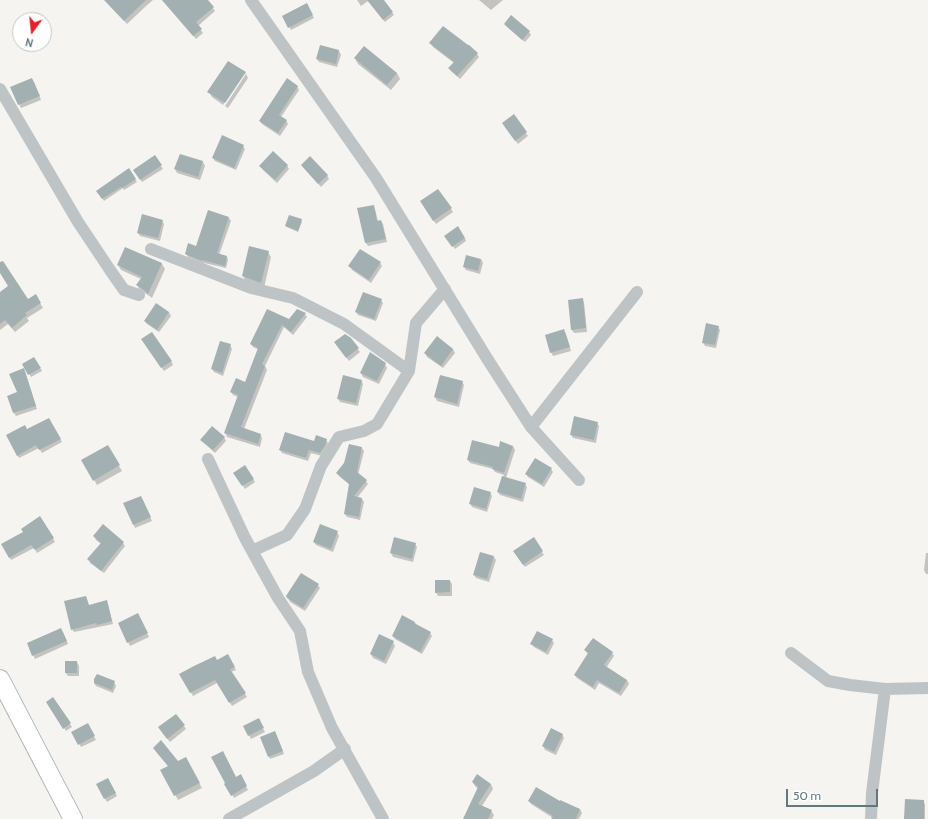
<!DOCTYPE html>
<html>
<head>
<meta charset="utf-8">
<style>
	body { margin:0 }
	#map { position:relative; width:928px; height:819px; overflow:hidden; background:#f5f4f1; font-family:Cabin,sans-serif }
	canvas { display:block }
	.north { position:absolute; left:12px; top:12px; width:40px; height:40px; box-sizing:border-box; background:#fff; border:1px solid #bfc9cb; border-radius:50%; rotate:195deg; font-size:11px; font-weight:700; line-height:16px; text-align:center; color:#60797d }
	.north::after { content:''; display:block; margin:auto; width:14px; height:18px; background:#e62027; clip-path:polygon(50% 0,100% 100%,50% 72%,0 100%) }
	.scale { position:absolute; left:786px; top:789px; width:92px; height:18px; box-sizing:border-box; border:2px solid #60797d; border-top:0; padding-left:5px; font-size:12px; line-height:14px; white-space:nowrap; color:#60797d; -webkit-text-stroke:3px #fff; paint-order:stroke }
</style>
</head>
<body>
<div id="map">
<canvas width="928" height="819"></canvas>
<div class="north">N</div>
<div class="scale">50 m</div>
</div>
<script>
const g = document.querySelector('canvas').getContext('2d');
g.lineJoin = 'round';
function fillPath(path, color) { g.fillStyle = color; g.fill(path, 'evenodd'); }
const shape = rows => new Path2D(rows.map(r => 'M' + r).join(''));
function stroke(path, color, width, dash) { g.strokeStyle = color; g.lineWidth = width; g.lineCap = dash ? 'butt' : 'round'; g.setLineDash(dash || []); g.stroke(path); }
const shadow = shape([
	[111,0,153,0,145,7,127,24,110,6,108,3],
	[162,0,207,0,215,11,198,26,203,33,196,39],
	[357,0,381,0,394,15,385,22,368,1,361,6],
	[479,0,503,0,491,10],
	[306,4,314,18,291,30,283,16],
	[505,24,529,32,531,35,525,42,507,27],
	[431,43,469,46,477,54,479,57,460,79,451,71,449,68,454,63,433,47],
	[339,51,341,55,337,67,319,62,317,59],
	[355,58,397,73,400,79,391,90,358,64],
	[245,73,246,74,243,74,223,105,212,97,209,92],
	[246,74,248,78,228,108,225,106],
	[34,82,41,100,21,108,11,88],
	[297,86,299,90,281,117,286,120,288,124,280,136,262,124,260,121],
	[514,116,528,136,518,144,505,127],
	[243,146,245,149,236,170,215,161,213,158],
	[180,155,203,162,205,166,200,180,177,173,175,169],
	[155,157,163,169,142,182,134,170],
	[287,165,289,169,277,183,263,170,261,167],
	[302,165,327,175,329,179,321,187,304,168],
	[129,170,137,182,124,190,123,188,104,201,98,191],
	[438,190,453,212,436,224,423,205],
	[373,206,375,209,378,221,381,221,383,224,387,242,368,246,366,243,358,209],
	[229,218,231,221,219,255,227,257,228,260,226,268,204,263,204,264,188,257,186,254,196,247],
	[301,220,302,222,298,232,287,227,286,226],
	[162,221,164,224,160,241,140,236,138,233],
	[465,238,466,241,455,249,448,239],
	[126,248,162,264,165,269,152,298,148,295,140,290,137,285,141,279,121,270,118,265],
	[268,252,271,257,264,288,246,282,243,276],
	[481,259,483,263,480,274,466,270,464,267],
	[380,263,382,266,371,283,352,270,350,266],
	[0,264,28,300,35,295,43,308,27,318,29,321,15,332,8,324,0,330,0,294,9,286,0,271],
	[582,299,584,302,587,332,574,333,572,330],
	[381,300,383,303,376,321,358,315,356,312],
	[169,312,171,316,159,332,147,324,145,321],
	[305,314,307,317,293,335,284,327,265,366,267,370,244,429,260,434,262,438,260,447,227,437,225,433,238,397,233,395,231,392,246,384,259,350,253,347,251,344,289,321],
	[718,327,720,330,716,348,705,346,703,342],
	[564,330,566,334,571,351,553,356,551,352],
	[437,338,453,349,455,353,443,368,427,357,425,353],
	[350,339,360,352,349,361,337,345],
	[145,343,171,361,173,365,164,371],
	[230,345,232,349,223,376,214,372,212,369],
	[34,358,42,371,31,377,24,365],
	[385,364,387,368,379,384,363,377,361,373],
	[25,372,37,409,16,416,14,413],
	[441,376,462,382,464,385,459,407,437,401,435,397],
	[361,380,363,384,358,406,340,402,338,398],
	[49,419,62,442,42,453,39,448,19,458,7,436,27,431],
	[597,423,599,426,596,443,573,438,571,434],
	[224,437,226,441,215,453,204,443,202,440],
	[326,440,328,443,322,456,311,453,308,461,282,453,280,450],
	[107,446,122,471,97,485,83,460],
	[513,446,515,450,506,478,525,484,527,487,523,502,500,495,498,492,504,475,495,472,493,469,470,463,468,460,499,448],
	[362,448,364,451,358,475,366,481,368,484,357,498,362,499,364,502,360,520,347,517,345,514,350,485,339,476,338,473],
	[245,466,255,482,245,489,235,473],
	[551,469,553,472,544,487,528,477,526,474],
	[490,493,492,496,487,512,472,507,470,503],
	[143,500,152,521,135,528,124,504],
	[40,518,55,542,37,553,34,548,11,560,3,544,24,533],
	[337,532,339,536,333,552,316,545,314,542],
	[94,536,123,543,125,546,104,573,90,563,89,559,101,544,96,540],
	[533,539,544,555,525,567,518,557],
	[415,544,417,547,413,562,393,557,391,553],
	[926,553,928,553,928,574,926,574,924,570],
	[494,557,496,560,489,582,476,578,474,575],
	[450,581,452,584,452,596,438,596,436,592],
	[318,585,320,588,305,611,290,602,287,596],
	[86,597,89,606,106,602,108,605,113,624,74,632,72,629],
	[140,618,149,637,130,646,119,623],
	[415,622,416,625,430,633,432,636,422,654,395,639,393,636],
	[63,632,68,644,35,659,28,644],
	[380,636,393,642,395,646,386,664,373,658,371,654],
	[552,640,554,643,548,655,534,647,532,644],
	[585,650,612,652,614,656,606,668,627,680,629,684,621,696,599,683,595,690,577,678,575,675,589,655],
	[228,655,236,670,231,672,247,697,232,706,217,683,193,696,181,675,217,661],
	[77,662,79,666,79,676,68,676,66,673],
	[97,675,114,682,116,686,113,693,96,686,94,683],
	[53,699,72,727,66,731,47,702],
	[258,720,265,732,251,739,245,727],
	[87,724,96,740,81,747,73,732],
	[184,726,186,729,170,742,161,731],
	[275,732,284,754,270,759,269,756],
	[562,734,564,738,556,755,545,750,543,746],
	[154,748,178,762,185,758,202,788,178,800,162,771,169,767,157,753],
	[240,776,248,790,234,798,226,784],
	[108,779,117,796,107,802,97,784],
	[473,783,491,784,493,789,482,806,491,811,494,815,492,819,464,819,478,789,476,787],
	[529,801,560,803,580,809,582,813,579,819,553,819,553,818,531,804],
	[923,801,925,804,925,819,905,819]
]);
const building = shape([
	[104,0,146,0,124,21],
	[162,0,208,0,214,7,196,22,202,29,193,36],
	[367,0,384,0,393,12,383,20],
	[307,3,313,15,288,28,282,16],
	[511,15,530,31,522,40,504,24],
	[443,26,468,45,469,45,478,53,457,76,448,68,454,62,429,43],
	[320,45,339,50,336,64,316,59],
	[364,46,397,73,387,85,354,58],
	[228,61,246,72,225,103,207,92],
	[32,78,40,96,18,105,10,87],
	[287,78,298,86,279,115,287,120,278,133,259,121],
	[514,114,527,132,515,141,502,123],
	[222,135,244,145,234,168,212,158],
	[273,151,288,165,275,180,259,166],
	[180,154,203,161,198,177,174,169],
	[155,155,162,165,140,180,133,170],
	[310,156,328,175,318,184,301,165],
	[129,168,136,179,122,188,121,187,102,199,96,191],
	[438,189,452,208,433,221,420,201],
	[374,205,377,221,381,220,386,239,365,243,357,208],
	[208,210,229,217,217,253,227,256,225,266,202,260,202,261,185,254,188,243,196,246],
	[142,214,163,220,158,238,137,233],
	[289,215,302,219,298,231,285,226],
	[458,226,465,238,452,247,444,236],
	[249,246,269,251,261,283,242,276],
	[125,247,162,263,148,294,144,290,136,285,142,277,117,265],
	[360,249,381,262,369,280,348,266],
	[466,255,481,259,478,271,463,267],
	[3,261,28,299,36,294,41,303,25,313,27,315,12,328,5,320,0,324,0,292,8,286,0,273,0,262],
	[363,292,382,299,374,319,355,312],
	[583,298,586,328,571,330,568,300],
	[156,303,169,312,157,330,144,321],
	[267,309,289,319,297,309,306,313,291,332,282,325,262,364,265,366,241,427,261,434,258,444,224,433,238,395,230,392,236,378,245,382,258,348,250,344],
	[706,323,719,326,715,345,702,343],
	[564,329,570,347,550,353,545,335],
	[152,332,172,361,161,368,141,339],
	[345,334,351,338,359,348,346,358,334,342],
	[437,336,453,349,441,366,424,353],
	[220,341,231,344,222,373,211,369],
	[370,352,386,363,377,381,360,373],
	[34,357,41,368,28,375,22,364],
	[24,368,36,406,13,413,7,396,17,392,9,374],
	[343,375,362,380,356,403,337,399],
	[440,375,463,381,457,404,434,397],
	[574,416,598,422,594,440,570,435],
	[49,418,61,439,39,450,36,445,17,456,6,435,25,425,27,429],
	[212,426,225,437,213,450,200,440],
	[285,432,314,441,316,435,327,439,325,446,320,453,309,450,306,458,279,450],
	[472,440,499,447,500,441,513,446,504,473,492,469,493,467,467,460],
	[349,444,362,447,357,472,367,480,354,496,362,498,359,517,344,514,349,484,336,473,344,463],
	[108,445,120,465,93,481,81,460],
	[535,458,552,468,542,484,525,474],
	[245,465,254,479,242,486,233,473],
	[502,476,526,483,521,499,497,492],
	[474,487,491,492,486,509,469,504],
	[141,496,151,517,133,525,123,503],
	[40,516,54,538,35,550,31,545,9,558,1,544,23,532,21,529],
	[103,524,124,542,101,571,87,559,101,543,93,536],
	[320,524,338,531,331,549,313,542],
	[394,537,416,543,412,559,390,553],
	[534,537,543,551,523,565,513,551],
	[480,552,494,556,487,579,473,575],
	[301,573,319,584,303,608,287,598,286,596],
	[435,580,450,580,450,592,435,593],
	[86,596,89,605,107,600,112,621,97,625,96,623,71,630,64,601],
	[138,613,148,633,127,643,118,623],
	[402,615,415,622,414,623,431,632,420,652,392,636],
	[61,628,67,641,32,656,27,643],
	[537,631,553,639,546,652,530,644],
	[379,634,394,641,384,661,370,654],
	[593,638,613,652,604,665,627,680,619,693,597,680,593,687,574,675,588,653,584,650],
	[228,654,235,667,230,669,246,693,229,703,215,680,190,693,179,674,194,666,215,656,217,660],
	[65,661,77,661,77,673,65,673],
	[97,674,115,681,112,690,94,683,94,679],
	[53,697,71,723,63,729,46,702],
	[176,714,185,725,167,739,158,727],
	[259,718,264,728,248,736,243,726],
	[88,723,95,736,78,745,71,732],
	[551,728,563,734,554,752,542,746],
	[275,731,283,751,268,757,260,737],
	[161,740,178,761,186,757,200,783,174,796,160,770,168,766,153,748],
	[223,751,236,777,241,774,247,786,231,796,224,784,225,783,211,757],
	[477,774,491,784,478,804,492,810,488,819,463,819,478,787,472,782],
	[108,778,116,793,104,799,96,784],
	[536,787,560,801,560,800,580,809,576,819,551,819,553,816,528,801],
	[905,799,924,800,924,819,904,819]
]);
const minor = shape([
	[251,0,376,178,488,360,531,427,579,480],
	[0,89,78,222,110,270,124,290,139,295],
	[151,249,251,288,293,298,344,324,409,371],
	[531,427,637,292],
	[208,459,245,538,278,598,300,631,308,672,332,728,383,819],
	[252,551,287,535,305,509,321,466,339,437,364,431,377,424,409,371,416,323,445,289],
	[791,653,828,681,850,685,885,689,928,688],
	[229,819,314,771,345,749],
	[871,819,872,793,885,689]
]);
const highway = shape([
	[0,679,73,819]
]);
fillPath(shadow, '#0003');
fillPath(building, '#a3b0b1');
stroke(highway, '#afb6b7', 20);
stroke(minor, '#bec4c6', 12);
stroke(highway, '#fff', 18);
</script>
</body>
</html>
